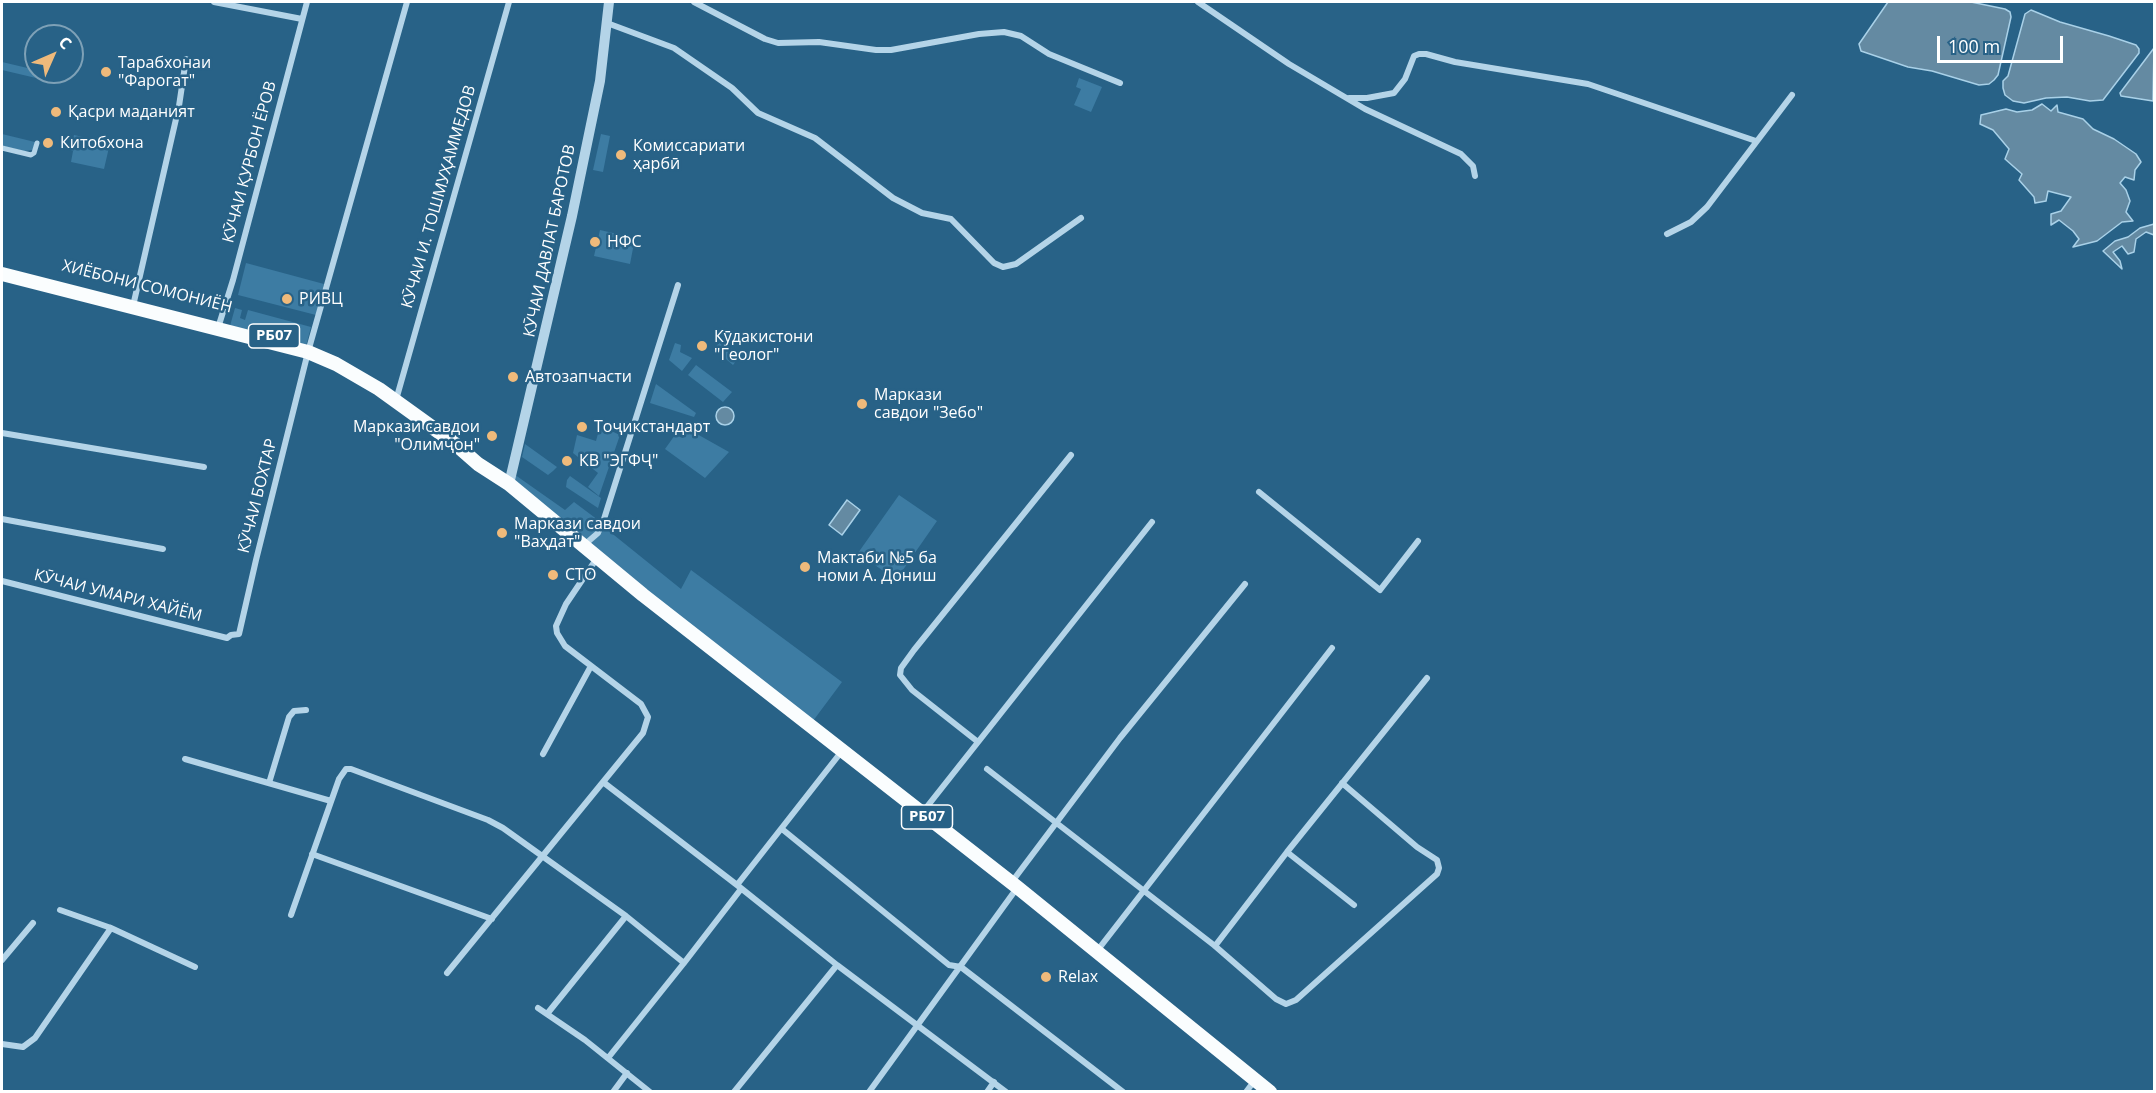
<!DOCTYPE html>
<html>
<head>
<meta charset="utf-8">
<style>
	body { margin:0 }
	#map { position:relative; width:2156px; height:1093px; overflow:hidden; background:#286287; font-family:"Open Sans",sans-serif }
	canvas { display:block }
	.frame { position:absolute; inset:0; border:3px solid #fff; pointer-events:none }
	.north { position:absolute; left:24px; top:24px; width:60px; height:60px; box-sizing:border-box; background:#286287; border:2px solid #7ea1b7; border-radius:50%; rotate:45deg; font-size:16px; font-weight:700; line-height:24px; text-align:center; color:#fff }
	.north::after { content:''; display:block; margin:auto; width:21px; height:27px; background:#efba7b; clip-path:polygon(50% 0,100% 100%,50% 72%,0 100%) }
	.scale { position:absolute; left:1937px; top:36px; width:126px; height:27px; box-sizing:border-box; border:3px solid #fff; border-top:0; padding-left:8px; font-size:18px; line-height:21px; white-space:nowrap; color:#fff; -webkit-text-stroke:4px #286287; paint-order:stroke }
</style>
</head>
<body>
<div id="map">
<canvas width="2156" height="1093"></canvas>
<div class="frame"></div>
<div class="north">С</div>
<div class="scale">100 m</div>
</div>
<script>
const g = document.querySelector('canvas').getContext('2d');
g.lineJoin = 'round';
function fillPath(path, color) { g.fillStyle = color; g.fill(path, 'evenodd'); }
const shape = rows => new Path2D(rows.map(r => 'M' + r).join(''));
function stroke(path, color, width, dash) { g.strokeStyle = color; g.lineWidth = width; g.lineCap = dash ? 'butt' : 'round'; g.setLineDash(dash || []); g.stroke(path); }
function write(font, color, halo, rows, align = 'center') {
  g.font = font + ' "Open Sans",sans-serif'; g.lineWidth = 5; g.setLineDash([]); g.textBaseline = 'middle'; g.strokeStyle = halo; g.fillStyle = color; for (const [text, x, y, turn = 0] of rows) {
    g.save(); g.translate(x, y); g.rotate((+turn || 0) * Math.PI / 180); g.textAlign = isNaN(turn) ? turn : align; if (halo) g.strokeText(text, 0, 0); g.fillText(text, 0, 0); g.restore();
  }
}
const green = shape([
	[2,62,36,70,36,72,54,74,53,82,2,70],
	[1079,78,1102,87,1091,112,1074,105,1081,89,1076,87],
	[2,134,35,142,33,150,24,151,2,146],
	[601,134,610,136,603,172,593,170],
	[74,135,110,143,104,169,71,162,73,151,70,150],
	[600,230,635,238,630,264,594,256],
	[246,263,324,284,316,315,238,295],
	[235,308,242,310,240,318,245,320,248,310,311,327,306,346,230,326],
	[721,340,740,356,733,365,714,349],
	[675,343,681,345,680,352,692,358,682,371,669,360],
	[696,365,732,392,723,402,688,375],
	[656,384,696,413,694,417,650,403],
	[600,426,620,435,599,496,588,487,598,473,573,453,577,435,596,441],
	[688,429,729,452,705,478,665,449,675,435,683,438],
	[525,444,557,467,553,471,548,475,522,457],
	[511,472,565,510,574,502,602,523,598,533,583,546,509,484],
	[570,476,601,498,598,508,566,487,567,480],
	[899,495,937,521,896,580,858,553],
	[604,527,681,589,691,570,842,682,810,725,587,546,601,534]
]);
const water = shape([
	[1888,2,1971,2,2005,9,2010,12,2011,17,1998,75,1994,80,1989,84,1979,85,1932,71,1908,67,1861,51,1859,44,1888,2],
	[2031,10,2060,22,2109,36,2136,45,2139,49,2139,53,2103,100,2090,101,2067,97,2046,98,2024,103,2013,101,2005,95,2003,88,2003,81,2008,76,2025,14,2031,10],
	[2154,48,2153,101,2121,96,2120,93,2154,48],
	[2042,104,2051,111,2057,105,2058,112,2083,119,2093,129,2114,139,2136,154,2141,162,2135,170,2134,180,2125,177,2120,183,2126,190,2130,201,2126,212,2133,221,2122,222,2097,241,2073,247,2079,239,2073,231,2059,220,2051,225,2051,214,2061,211,2071,197,2048,191,2046,201,2035,203,2034,197,2019,180,2022,174,2005,159,2009,149,1993,130,1980,124,1981,115,2006,109,2017,112,2032,110,2042,104],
	[2154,224,2154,235,2146,232,2136,239,2134,252,2128,254,2122,246,2113,252,2120,261,2122,269,2103,251,2115,241,2128,237,2140,228,2154,224],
	'716 416a9 9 0 1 1 18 0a9 9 0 1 1-18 0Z',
	[847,500,860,510,842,535,829,525,847,500]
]);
const pedestrian = shape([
	[2,148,31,155,34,153,37,143]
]);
const minor = shape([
	[214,2,302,19],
	[694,2,765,39,778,43,819,42,876,50,891,50,979,34,1004,32,1021,36,1049,54,1120,83],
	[1198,2,1289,64,1365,109,1461,154,1473,166,1475,176],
	[607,23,674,48,732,88,758,113,815,138,893,198,922,213,951,219,994,263,1003,267,1016,264,1081,218],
	[1349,98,1367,98,1394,93,1405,79,1414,56,1419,54,1426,54,1455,62,1588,84,1756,141],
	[1667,234,1691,222,1707,207,1792,95],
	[133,306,179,106,186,59],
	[218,328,233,280,307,2],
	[396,400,509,2],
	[2,433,204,467],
	[1259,492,1380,590,1418,541],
	[2,519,163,549],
	[583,546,598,533,604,519,678,285],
	[597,558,566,604,556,626,557,633,565,646,641,704,648,717,643,733,603,782,737,885,837,965,1006,1092],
	[2,581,227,638,231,635,239,634,256,560,308,352,407,2],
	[978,742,912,690,900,675,901,668,914,650,1071,455],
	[543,754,591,666],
	[185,759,331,801],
	[987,769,1215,946,1276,999,1286,1004,1296,1000,1437,874,1439,868,1437,860,1417,847,1342,783],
	[269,783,289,717,294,711,306,710],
	[922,813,1152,522],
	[782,829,949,965,961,967,1123,1092],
	[1287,852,1354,905],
	[312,854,492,919],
	[1011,883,1120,738,1245,584],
	[737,885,842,751],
	[60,910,111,928,195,967],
	[291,915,339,779,346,769,351,769,488,820,503,828,626,916,684,963,741,889],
	[1215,946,1287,852,1427,678],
	[1097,951,1332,648],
	[2,960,33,923],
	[447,973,603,782],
	[538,1008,585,1040,650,1092],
	[547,1014,626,916],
	[2,1044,23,1047,35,1038,111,928],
	[608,1058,684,963],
	[613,1092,627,1073],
	[734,1092,837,965],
	[869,1092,1017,888],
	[987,1092,994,1082],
	[1246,1092,1255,1080]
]);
const tertiary = shape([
	[509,484,572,216,600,81,609,2]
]);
const trunk = shape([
	[2,274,308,352,336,364,379,389,454,443,478,464,509,484,643,595,1017,887,1270,1092]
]);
const markers = [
	[106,72,6,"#efba7b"],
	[56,112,6,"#efba7b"],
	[48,143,6,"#efba7b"],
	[621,155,6,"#efba7b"],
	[595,242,6,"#efba7b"],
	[287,299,6,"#efba7b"],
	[702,346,6,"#efba7b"],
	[513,377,6,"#efba7b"],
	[862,404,6,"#efba7b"],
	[582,427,6,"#efba7b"],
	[492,436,6,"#efba7b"],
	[567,461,6,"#efba7b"],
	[502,533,6,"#efba7b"],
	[805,567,6,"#efba7b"],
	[553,575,6,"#efba7b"],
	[1046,977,6,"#efba7b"]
];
const shields = [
	[274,336,51],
	[927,817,51]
];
const shieldNames = [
	["РБ07",274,336],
	["РБ07",927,817]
];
const poiNames = [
	["Тарабхонаи",118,63],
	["\"Фарогат\"",118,81],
	["Қасри маданият",68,112],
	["Китобхона",60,143],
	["Комиссариати",633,146],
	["ҳарбӣ",633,164],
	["НФС",607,242],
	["РИВЦ",299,299],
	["Кӯдакистони",714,337],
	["\"Геолог\"",714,355],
	["Автозапчасти",525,377],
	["Маркази",874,395],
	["савдои \"Зебо\"",874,413],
	["Маркази савдои",480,427,"right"],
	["\"Олимҷон\"",480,445,"right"],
	["Тоҷикстандарт",594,427],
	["КВ \"ЭГФҶ\"",579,461],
	["Маркази савдои",514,524],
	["\"Ваҳдат\"",514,542],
	["Мактаби №5 ба",817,558],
	["номи А. Дониш",817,576],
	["СТО",565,575],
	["Relax",1058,977]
];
const streetNames = [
	["КӮЧАИ ҚУРБОН ЁРОВ",250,162,-75],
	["КӮЧАИ И. ТОШМУҲАММЕДОВ",439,197,-74],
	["КӮЧАИ ДАВЛАТ БАРОТОВ",550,241,-78],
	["ХИЁБОНИ СОМОНИЁН",147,287,14],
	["КӮЧАИ БОХТАР",258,496,-76],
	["КӮЧАИ УМАРИ ХАЙЁМ",118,596,14]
];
fillPath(green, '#3d7ca3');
fillPath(water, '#648aa2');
stroke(water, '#a9d1e8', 1.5);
stroke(pedestrian, '#b4d4e8', 5);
stroke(minor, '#b4d4e8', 6);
stroke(tertiary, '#b4d4e8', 10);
stroke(trunk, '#fafdfe', 14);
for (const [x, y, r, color] of markers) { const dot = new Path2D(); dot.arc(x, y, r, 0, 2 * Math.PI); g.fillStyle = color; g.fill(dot); stroke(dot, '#286287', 2); }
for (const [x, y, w] of shields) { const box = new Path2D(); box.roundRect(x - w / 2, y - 12, w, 24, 4.5); g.fillStyle = '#286287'; g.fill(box); stroke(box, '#fff', 1.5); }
write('bold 15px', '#fff', null, shieldNames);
write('16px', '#fff', '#286287', poiNames, 'left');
write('16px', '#fff', '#286287', streetNames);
</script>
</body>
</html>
